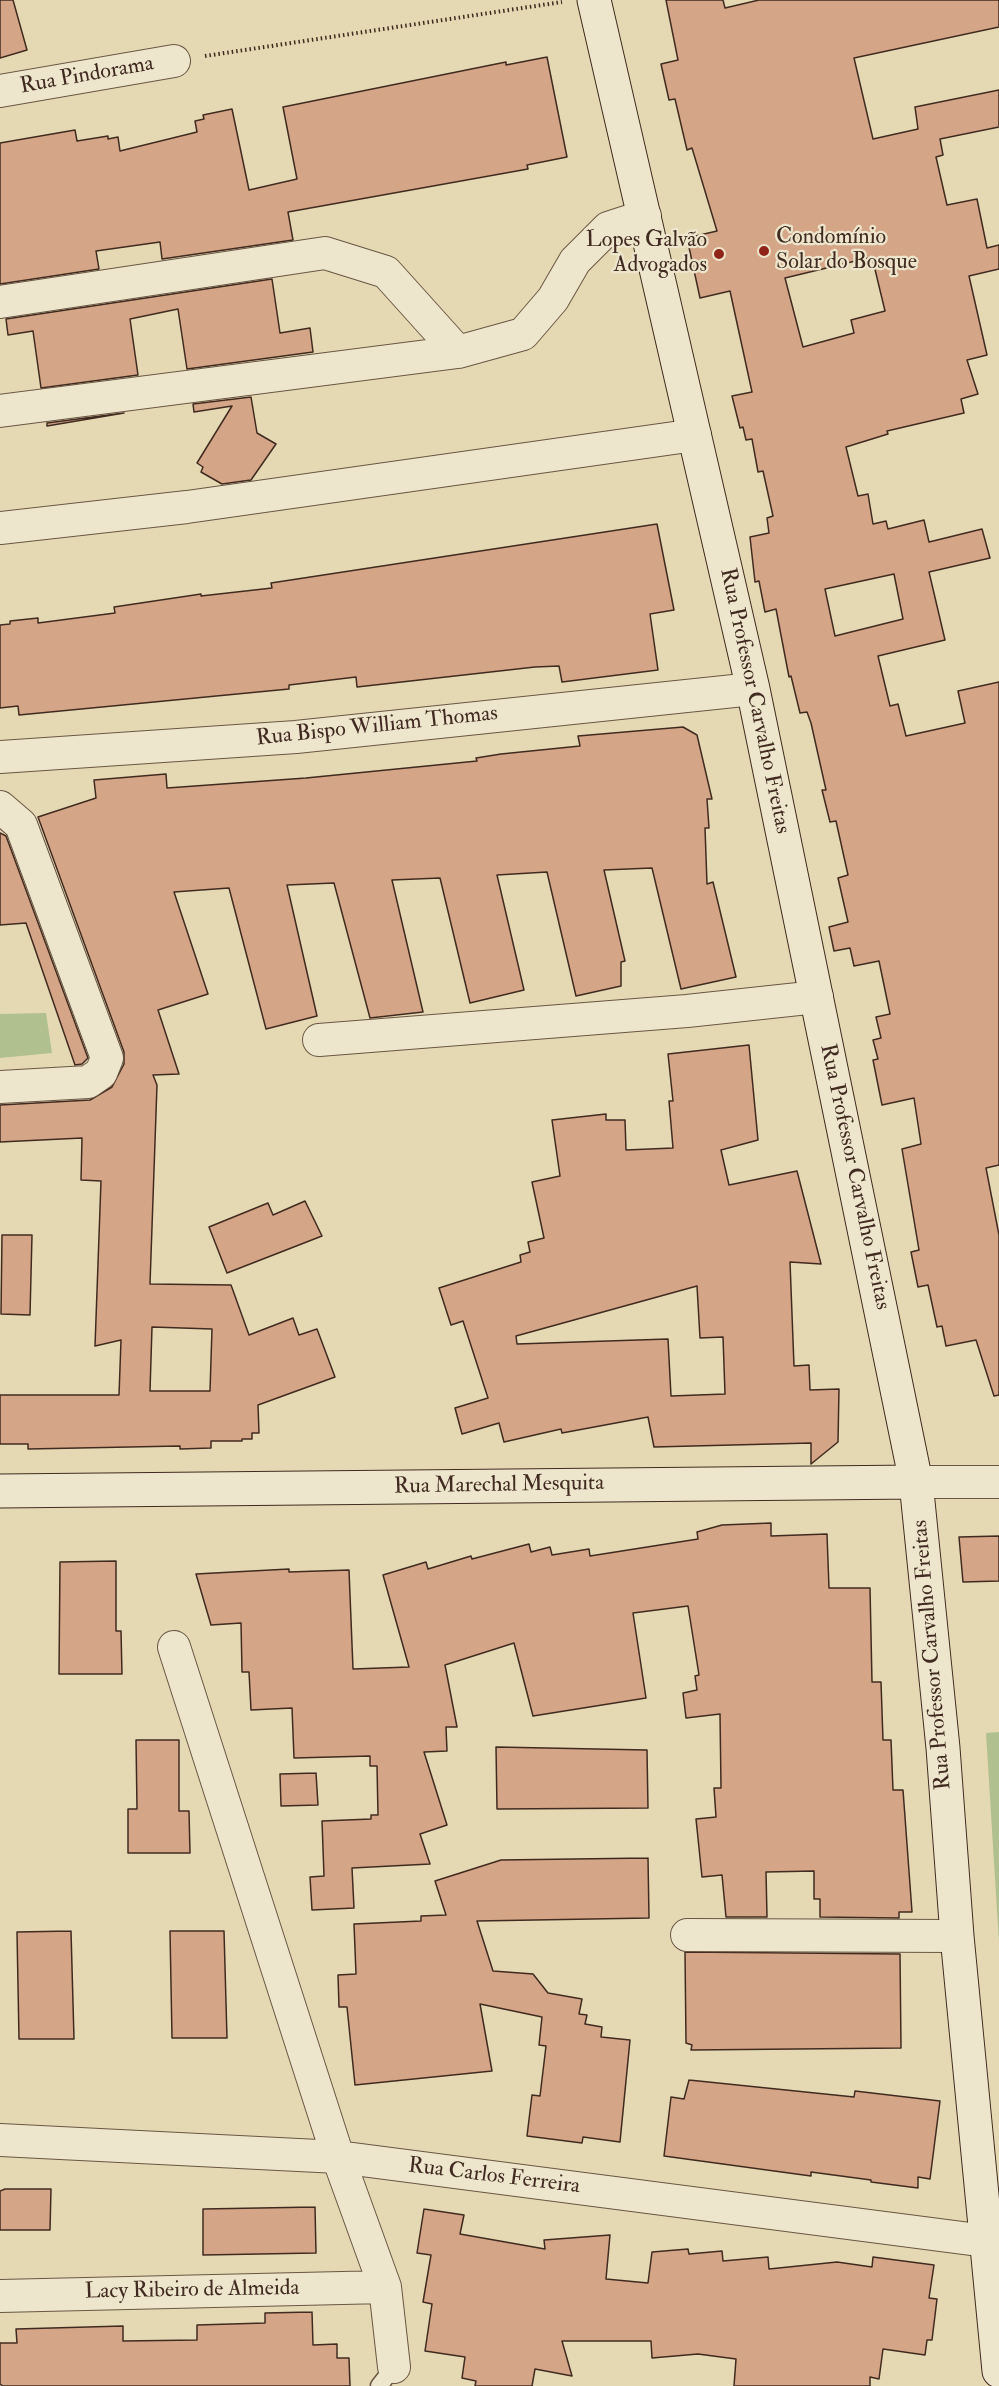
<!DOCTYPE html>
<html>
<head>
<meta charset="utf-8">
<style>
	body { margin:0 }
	canvas { display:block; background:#e4d9b2 }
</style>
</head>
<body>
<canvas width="999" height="2386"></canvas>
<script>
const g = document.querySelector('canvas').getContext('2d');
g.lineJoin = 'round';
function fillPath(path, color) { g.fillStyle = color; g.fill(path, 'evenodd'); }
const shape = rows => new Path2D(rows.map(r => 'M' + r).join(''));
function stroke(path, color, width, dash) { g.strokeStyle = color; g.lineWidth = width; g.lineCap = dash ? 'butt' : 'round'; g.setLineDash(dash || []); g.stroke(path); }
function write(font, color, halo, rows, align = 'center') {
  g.font = font + ' "IM FELL Double Pica",serif'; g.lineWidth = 4.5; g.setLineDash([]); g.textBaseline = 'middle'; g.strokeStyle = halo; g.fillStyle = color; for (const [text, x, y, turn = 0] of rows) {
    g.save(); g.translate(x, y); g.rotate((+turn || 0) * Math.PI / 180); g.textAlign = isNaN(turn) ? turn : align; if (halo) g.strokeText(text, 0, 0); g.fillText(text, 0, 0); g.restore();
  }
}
const green = shape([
	[46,1013,52,1053,0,1058,0,1014],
	[999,1732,999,1943,986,1733]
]);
const building = shape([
	[0,0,13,0,27,50,0,58,0,0],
	[666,0,723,0,725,8,759,0,999,0,999,27,854,58,873,139,918,129,915,107,999,90,999,127,940,139,943,155,936,157,947,205,977,199,987,248,999,245,999,269,969,276,987,355,967,360,978,394,961,399,964,413,887,431,888,434,846,447,858,496,868,494,873,524,886,521,888,529,924,520,929,542,982,529,990,558,929,572,945,640,878,656,890,706,898,704,906,736,965,723,958,691,999,682,999,1165,986,1168,999,1235,999,1395,994,1396,976,1340,946,1346,942,1326,937,1327,928,1285,918,1287,911,1252,919,1250,902,1149,921,1144,914,1098,882,1105,873,1060,878,1059,873,1040,881,1038,876,1017,890,1014,879,961,854,966,850,948,834,951,829,927,848,922,838,878,848,875,836,821,830,822,822,790,826,790,811,723,807,712,800,713,791,676,789,677,776,609,765,612,759,581,755,582,750,537,769,533,767,518,773,516,763,471,758,472,752,439,746,440,743,427,740,428,732,396,752,392,730,291,700,298,687,238,717,231,692,148,687,150,675,99,669,100,661,64,678,60,666,0],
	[872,257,885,311,851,320,854,333,803,347,785,278,872,257],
	[894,574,903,619,835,636,825,589,894,574],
	[547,57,567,157,527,165,528,169,288,212,293,240,162,259,160,242,96,251,99,269,0,284,0,143,75,130,77,141,108,136,108,139,118,137,120,151,197,132,195,121,204,119,203,115,232,109,249,190,297,179,283,107,506,62,506,65,547,57],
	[272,279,280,333,310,328,313,352,187,369,178,309,130,319,138,375,41,388,33,331,8,335,6,319,272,279],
	[251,397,257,433,276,444,251,480,222,484,201,472,203,467,197,463,232,406,194,412,193,404,251,397],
	[124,413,47,426,47,423,124,413],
	[657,524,674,610,650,614,658,670,562,682,559,666,535,667,357,687,356,677,289,685,289,689,19,715,18,706,0,708,0,625,10,624,10,621,38,618,38,623,115,613,114,607,201,594,201,596,272,588,271,583,657,524],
	[683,727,697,735,712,799,707,799,709,828,705,828,707,884,713,882,736,977,681,989,652,868,604,870,625,961,621,962,621,986,576,996,547,872,497,875,524,990,470,1003,440,878,392,880,423,1012,370,1018,334,883,287,885,317,1016,266,1029,229,888,174,892,208,994,158,1010,179,1074,153,1075,157,1085,150,1284,231,1285,249,1335,293,1318,299,1335,317,1329,335,1377,258,1405,259,1433,252,1433,252,1439,242,1439,242,1441,211,1441,211,1448,180,1449,180,1446,28,1449,28,1444,0,1444,0,1395,119,1395,121,1340,95,1346,101,1181,81,1180,82,1138,0,1142,0,1105,90,1100,112,1087,124,1064,124,1052,38,817,96,798,94,780,166,774,167,788,306,778,477,761,476,758,501,754,580,746,578,736,683,727],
	[152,1327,212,1329,210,1391,150,1391,152,1327],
	[0,833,6,836,88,1058,82,1064,75,1065,26,923,0,925,0,833],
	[749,1045,758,1140,721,1150,729,1185,797,1171,821,1264,790,1262,794,1366,809,1365,810,1390,839,1389,838,1442,811,1464,811,1443,654,1447,648,1417,562,1433,561,1429,504,1442,499,1423,462,1434,455,1408,488,1398,463,1321,451,1325,439,1288,521,1262,520,1255,530,1252,528,1242,544,1238,532,1182,560,1176,552,1120,606,1114,606,1120,625,1120,626,1150,673,1148,669,1101,673,1101,668,1054,749,1045],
	[697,1286,700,1338,723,1337,725,1394,671,1396,668,1339,517,1344,516,1336,697,1286],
	[305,1201,322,1236,227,1273,209,1227,268,1203,273,1215,305,1201],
	[2,1235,32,1235,30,1315,1,1314,2,1235],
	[771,1523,771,1536,827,1534,829,1588,870,1588,872,1682,881,1682,883,1740,891,1740,893,1790,903,1790,912,1912,899,1912,899,1918,820,1917,820,1899,814,1899,814,1871,766,1872,767,1917,726,1917,722,1875,702,1877,696,1819,716,1817,714,1788,721,1788,720,1714,686,1718,683,1693,697,1690,695,1676,699,1675,688,1606,633,1613,646,1698,533,1716,514,1643,445,1665,457,1727,446,1727,447,1751,424,1752,447,1825,420,1834,430,1864,352,1868,354,1908,312,1910,310,1877,324,1876,322,1821,371,1819,371,1815,378,1815,377,1766,370,1766,370,1756,294,1758,292,1708,251,1710,249,1672,242,1672,241,1623,211,1625,196,1574,289,1569,289,1572,349,1570,353,1669,409,1667,383,1575,426,1562,428,1569,471,1556,472,1559,529,1544,531,1552,550,1547,552,1555,589,1549,590,1556,698,1539,697,1532,722,1525,771,1523],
	[999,1536,999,1581,963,1582,959,1537,999,1536],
	[116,1561,116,1631,121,1631,122,1674,59,1674,60,1562,116,1561],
	[136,1740,179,1740,179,1811,189,1811,190,1853,128,1853,128,1809,137,1809,136,1740],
	[496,1747,647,1750,648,1808,497,1809,496,1747],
	[316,1773,318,1805,281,1806,280,1774,316,1773],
	[648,1858,649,1918,477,1921,493,1971,533,1974,548,1993,582,1999,579,2014,587,2015,585,2024,602,2027,601,2037,630,2040,620,2142,583,2137,582,2143,527,2136,532,2095,540,2096,546,2046,539,2045,542,2017,480,2004,492,2071,355,2085,347,2007,339,2007,338,1975,356,1974,354,1924,421,1921,421,1916,446,1915,435,1881,501,1860,648,1858],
	[71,1931,74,2039,19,2039,17,1932,71,1931],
	[170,1931,224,1931,227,2038,172,2038,170,1931],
	[685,1952,900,1954,901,2048,691,2050,692,2045,686,2043,685,1952],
	[689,2080,854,2097,855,2091,940,2101,930,2179,918,2177,918,2188,871,2182,871,2180,811,2172,811,2176,664,2156,671,2097,684,2099,689,2080],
	[5,2189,51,2189,50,2230,0,2230,0,2191,5,2189],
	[315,2207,316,2253,203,2255,203,2209,315,2207],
	[424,2209,464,2215,460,2234,545,2249,544,2240,610,2235,606,2279,648,2283,652,2252,688,2249,689,2254,722,2251,723,2261,768,2257,769,2269,837,2262,872,2267,873,2257,934,2265,929,2298,937,2299,932,2340,927,2340,925,2355,883,2349,879,2379,870,2377,870,2386,734,2386,736,2359,698,2354,652,2358,651,2341,562,2341,572,2376,535,2369,532,2386,475,2386,476,2381,462,2378,465,2357,425,2351,432,2304,423,2302,431,2255,417,2253,424,2209],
	[312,2312,313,2345,337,2344,337,2358,349,2358,350,2386,3,2386,0,2384,0,2343,17,2343,16,2329,123,2326,123,2341,197,2340,197,2325,265,2323,265,2313,312,2312]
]);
const path = shape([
	[205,56,562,2]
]);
const lane = shape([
	[379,2386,394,2367]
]);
const street = shape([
	[0,91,174,61],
	[0,302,325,253,386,272,458,352],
	[0,411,458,352,523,334,553,299,575,261,608,228,645,216],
	[0,528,187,507,695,435],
	[0,757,296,737,753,689],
	[0,807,21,825,107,1058,101,1073,88,1082,0,1087],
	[319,1040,687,1011,817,997],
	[916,1482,999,1482],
	[174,1647,338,2157,385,2287,394,2367],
	[687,1935,957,1936],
	[0,2140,338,2157,986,2241],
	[0,2296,385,2287]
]);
const secondary = shape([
	[594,0,753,689,916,1482,943,1748,957,1936,999,2371],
	[0,1491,916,1482]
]);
const markers = [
	[764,251,6,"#8f2418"],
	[719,254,6,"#8f2418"]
];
const streetNames = [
	["Rua Pindorama",87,76,-10],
	["Rua Professor Carvalho Freitas",754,701,78],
	["Rua Bispo William Thomas",377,727,-6],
	["Rua Professor Carvalho Freitas",854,1177,78],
	["Rua Marechal Mesquita",499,1486,-1],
	["Rua Professor Carvalho Freitas",933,1655,-95],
	["Rua Carlos Ferreira",494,2177,7],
	["Lacy Ribeiro de Almeida",192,2291,-1]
];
const poiNames = [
	["Condomínio",776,238],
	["Solar do Bosque",776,263],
	["Lopes Galvão",707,241,"right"],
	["Advogados",707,266,"right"]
];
fillPath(green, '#b1c08f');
fillPath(building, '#d4a586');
stroke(building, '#412b20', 1.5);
stroke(lane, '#6a5644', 19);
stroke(street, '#6a5644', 34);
stroke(secondary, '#412b20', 35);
stroke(path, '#412b20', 4, [1.5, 3]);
stroke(lane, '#ede6cd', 16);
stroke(street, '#ede6cd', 32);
stroke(secondary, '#ede6cd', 33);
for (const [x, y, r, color] of markers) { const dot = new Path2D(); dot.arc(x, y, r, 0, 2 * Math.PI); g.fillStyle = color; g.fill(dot); stroke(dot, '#ede6cd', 2); }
write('22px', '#412b20', '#ede6cd', streetNames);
write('22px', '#412b20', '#ede6cd', poiNames, 'left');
</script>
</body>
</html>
